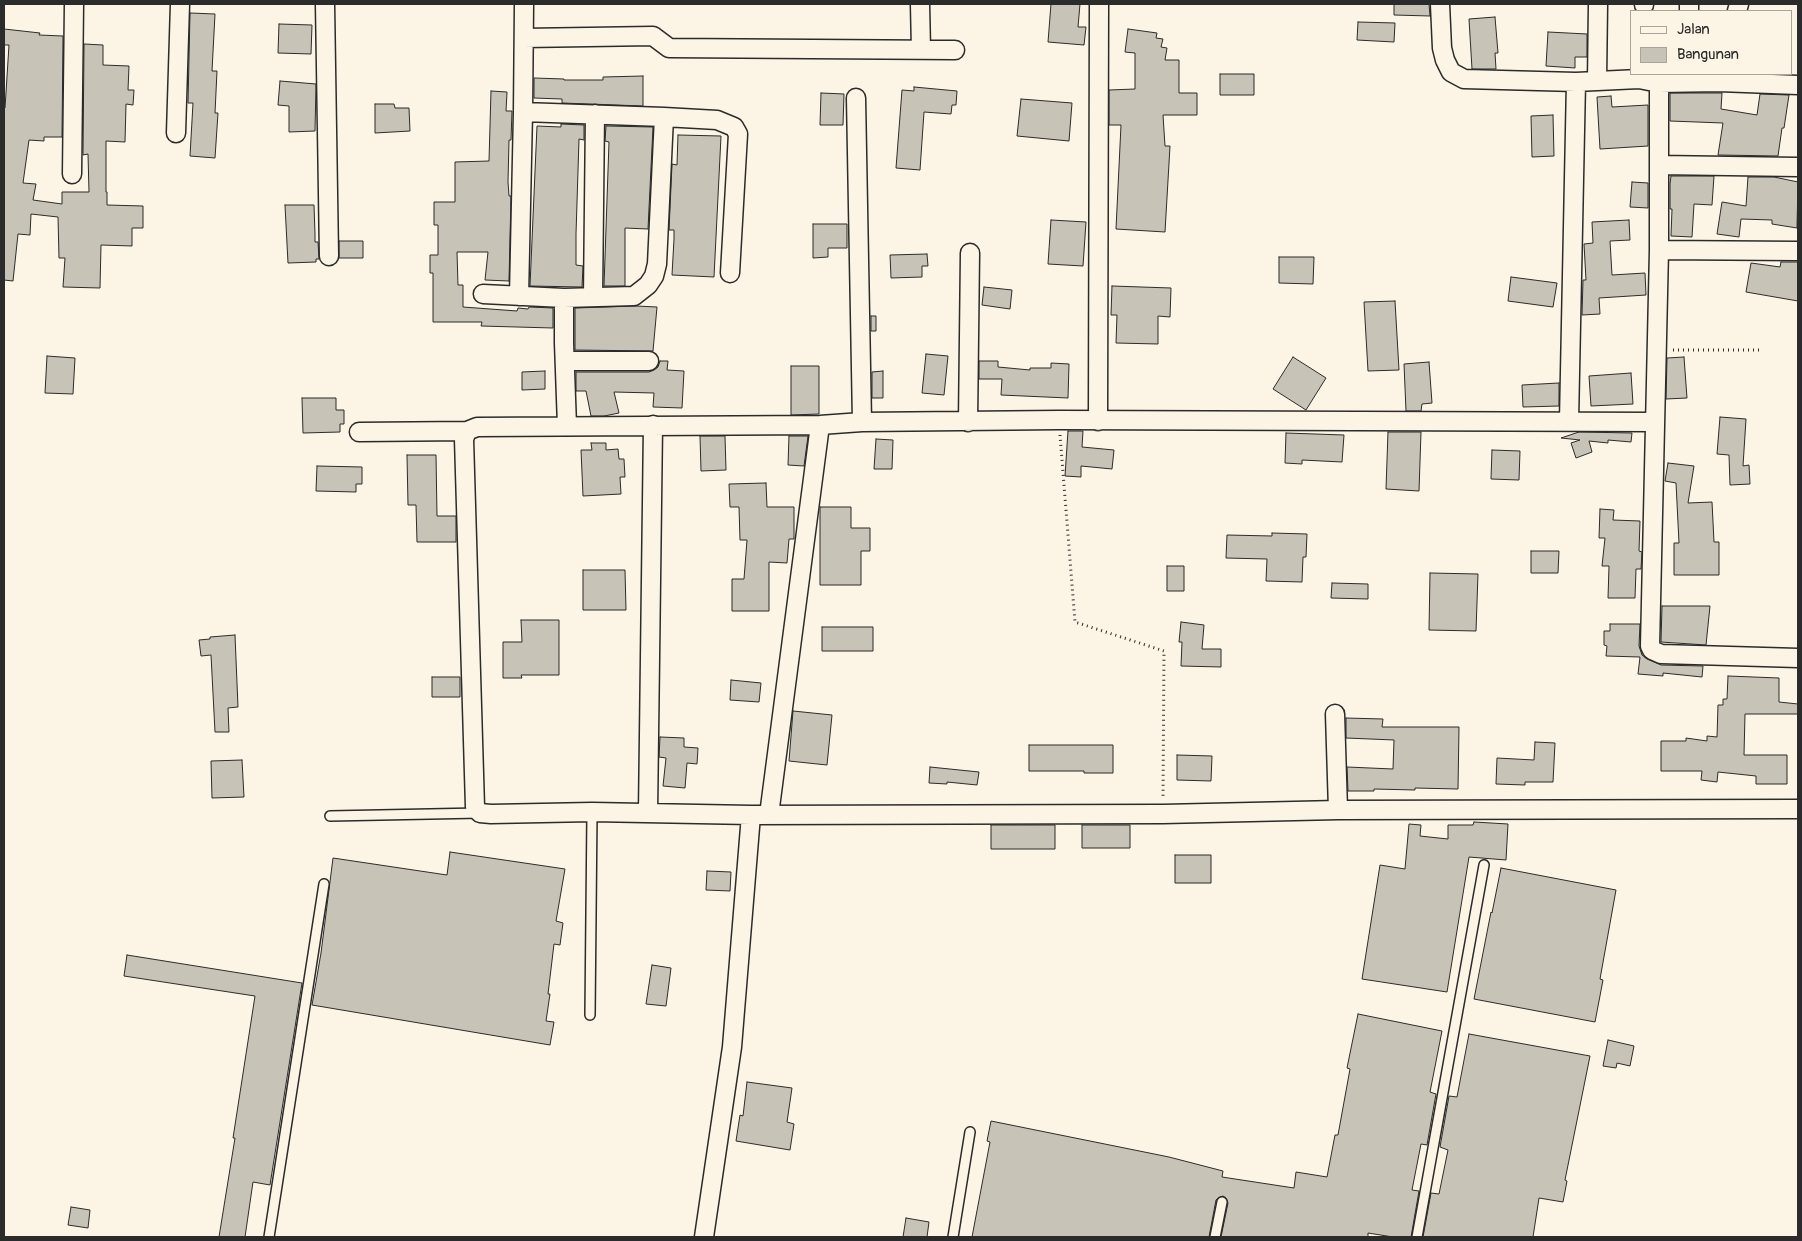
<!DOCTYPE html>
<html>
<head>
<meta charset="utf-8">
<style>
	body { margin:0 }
	#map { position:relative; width:1802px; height:1241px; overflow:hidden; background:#fcf5e5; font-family:Pangolin,sans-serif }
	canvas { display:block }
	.frame { position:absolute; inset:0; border:5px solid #2b2b2b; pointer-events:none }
	.legend { position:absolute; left:1630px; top:10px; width:162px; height:65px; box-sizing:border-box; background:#fcf5e5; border:1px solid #a8a49b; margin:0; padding:6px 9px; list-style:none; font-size:15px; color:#2b2b2b }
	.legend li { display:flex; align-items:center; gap:10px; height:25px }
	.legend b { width:25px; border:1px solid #a8a49b }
</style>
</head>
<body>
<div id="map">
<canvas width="1802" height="1241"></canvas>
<div class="frame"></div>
<ul class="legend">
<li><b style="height:6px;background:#fcf5e5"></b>Jalan</li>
<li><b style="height:14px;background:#c8c3b7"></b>Bangunan</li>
</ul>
</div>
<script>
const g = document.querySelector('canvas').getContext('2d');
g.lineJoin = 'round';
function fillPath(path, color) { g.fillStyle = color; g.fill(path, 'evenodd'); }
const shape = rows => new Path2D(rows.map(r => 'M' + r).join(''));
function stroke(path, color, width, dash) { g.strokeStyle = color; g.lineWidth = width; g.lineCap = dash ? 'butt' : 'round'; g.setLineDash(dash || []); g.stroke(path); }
const building = shape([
	[1051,4,1080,4,1078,27,1086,27,1084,45,1048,42,1051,4],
	[1394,4,1429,4,1430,16,1394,15,1394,4],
	[190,13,215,14,212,71,217,71,215,113,218,113,215,158,190,156,193,103,188,103,190,13],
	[1495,17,1498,53,1495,53,1496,69,1472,69,1469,19,1495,17],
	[1358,22,1395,23,1394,42,1357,40,1358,22],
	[279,24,312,25,311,54,278,53,279,24],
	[4,29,40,33,39,35,63,36,62,137,44,137,44,141,29,140,23,183,36,184,33,200,62,204,62,192,89,192,88,154,83,155,84,44,103,45,103,65,129,66,128,90,134,90,133,105,126,104,125,142,106,141,106,192,107,192,107,205,143,206,143,228,132,228,132,246,101,245,100,288,63,287,65,258,59,258,58,217,31,214,30,235,18,234,13,281,4,280,4,108,5,108,9,45,4,45,4,29],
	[1128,29,1157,33,1156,38,1163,39,1161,47,1167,48,1165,60,1179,60,1179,93,1197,93,1197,115,1163,115,1165,146,1170,146,1165,232,1116,229,1121,125,1109,125,1109,90,1135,89,1135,53,1125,52,1128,29],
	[1548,32,1587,34,1587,57,1575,57,1575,68,1546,66,1548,32],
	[1220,74,1254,74,1254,95,1220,95,1220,74],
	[643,76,643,106,562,103,562,99,534,98,534,78,564,79,564,80,603,80,603,77,643,76],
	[280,81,316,84,315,131,289,132,289,106,278,105,280,81],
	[914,87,957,91,956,105,952,105,951,114,924,112,920,170,896,168,902,90,914,91,914,87],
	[491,91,507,92,506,111,512,111,511,140,509,140,508,182,509,196,511,196,509,281,485,280,488,252,457,252,458,285,463,285,463,307,517,311,518,308,528,309,529,307,553,308,553,328,481,326,482,322,433,322,433,273,430,273,430,255,438,255,438,225,434,225,434,202,455,202,455,162,489,161,491,91],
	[821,93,844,94,843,125,820,125,821,93],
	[1670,93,1722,93,1721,109,1757,115,1760,94,1789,95,1784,128,1782,128,1778,156,1718,155,1723,123,1670,121,1670,93],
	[1611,96,1612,107,1648,105,1648,146,1600,149,1597,97,1611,96],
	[1021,99,1072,103,1069,141,1017,136,1021,99],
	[375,104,394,104,395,108,409,108,410,131,375,133,375,104],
	[1553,115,1554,156,1532,157,1531,116,1553,115],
	[561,124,584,125,584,140,579,139,576,234,576,265,583,266,582,287,530,286,537,126,561,127,561,124],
	[606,126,653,127,648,229,625,228,625,286,604,286,609,142,605,141,606,126],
	[678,135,721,136,714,277,672,275,674,239,674,230,669,230,672,164,677,165,678,135],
	[1671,176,1714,176,1712,205,1694,204,1692,237,1671,236,1672,209,1670,209,1670,184,1671,176],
	[1748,177,1774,177,1798,182,1797,228,1772,224,1772,220,1741,219,1739,237,1717,234,1722,202,1746,206,1748,177],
	[1632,182,1648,183,1648,208,1630,207,1632,182],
	[285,205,314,205,315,234,315,242,318,242,319,259,316,259,316,262,288,263,285,205],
	[1051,220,1086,222,1083,266,1048,264,1051,220],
	[1629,220,1630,240,1610,241,1612,275,1645,273,1646,295,1599,298,1600,314,1582,315,1583,280,1586,280,1584,244,1593,243,1592,222,1629,220],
	[813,224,847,224,847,248,828,248,828,257,813,258,813,224],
	[339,241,363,241,363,258,339,258,339,241],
	[927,254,928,266,922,266,922,277,891,278,890,255,927,254],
	[1279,257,1314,257,1313,284,1279,283,1279,257],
	[1781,262,1798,262,1798,301,1746,292,1751,263,1780,267,1781,262],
	[1511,277,1557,283,1553,307,1508,301,1511,277],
	[1112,286,1171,288,1170,317,1158,316,1158,344,1116,343,1117,315,1111,315,1112,286],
	[984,287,1012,290,1010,309,982,305,984,287],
	[1395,301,1399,370,1368,371,1364,302,1395,301],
	[636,306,657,307,653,351,575,350,575,308,636,306],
	[871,316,876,316,876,331,871,331,871,316],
	[926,354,948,356,944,395,922,393,926,354],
	[47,356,75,358,73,394,45,393,47,356],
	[1293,357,1326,378,1306,410,1273,389,1293,357],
	[1684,357,1687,398,1666,399,1667,358,1684,357],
	[660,361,668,361,667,370,684,371,682,408,653,407,654,393,614,392,619,413,604,416,591,416,586,391,576,391,576,372,649,372,654,370,658,367,660,361],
	[979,361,998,361,998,367,1030,370,1030,368,1051,368,1051,363,1069,364,1068,398,1001,395,1002,379,979,379,979,361],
	[1429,362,1432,403,1422,404,1421,411,1406,411,1404,364,1429,362],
	[791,366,819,366,819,414,791,415,791,366],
	[545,371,545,389,522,390,522,372,545,371],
	[883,371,883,398,872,398,872,372,883,371],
	[1631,373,1633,404,1591,406,1589,376,1631,373],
	[1559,383,1559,406,1523,407,1522,385,1559,383],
	[302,398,336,398,336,410,344,410,344,424,340,424,340,432,303,433,302,398],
	[1720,417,1746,419,1743,466,1749,465,1750,484,1730,485,1729,455,1717,454,1720,417],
	[1068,431,1083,431,1082,447,1114,450,1112,469,1081,466,1081,477,1065,476,1068,431],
	[1388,432,1421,432,1419,491,1386,489,1388,432],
	[1579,432,1632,433,1631,442,1608,440,1608,443,1589,441,1592,452,1576,458,1571,443,1580,440,1561,438,1579,432],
	[1286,433,1344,435,1342,462,1302,460,1302,464,1285,463,1286,433],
	[700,436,725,436,726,470,701,471,700,436],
	[789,436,808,436,804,466,788,465,789,436],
	[876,439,893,440,892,469,874,469,876,439],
	[591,443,606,443,606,450,618,449,619,459,624,459,625,477,620,477,621,494,583,496,581,450,592,450,591,443],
	[1492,450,1520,451,1519,480,1491,479,1492,450],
	[407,455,436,455,437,516,456,516,456,542,417,542,416,505,408,505,407,455],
	[1668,463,1694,466,1688,503,1712,502,1714,542,1719,542,1719,575,1674,575,1674,543,1679,543,1676,483,1665,481,1668,463],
	[317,466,362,467,362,484,356,484,356,492,316,491,317,466],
	[766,483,767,507,794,507,794,539,789,539,787,563,769,562,769,611,732,611,732,579,744,579,747,540,740,540,739,507,730,507,729,484,766,483],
	[820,507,851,507,851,528,870,528,870,551,861,551,861,585,820,585,820,507],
	[1600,509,1614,510,1613,520,1640,521,1639,551,1642,552,1641,569,1636,569,1635,598,1608,598,1609,566,1602,566,1605,538,1599,538,1600,509],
	[1272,533,1307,534,1306,557,1303,557,1302,582,1266,581,1267,559,1226,558,1227,535,1272,536,1272,533],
	[1531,551,1559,551,1558,573,1531,573,1531,551],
	[1167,566,1184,566,1184,591,1167,591,1167,566],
	[583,570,625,570,626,610,583,610,583,570],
	[1430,573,1478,574,1476,631,1429,630,1430,573],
	[1332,583,1368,584,1368,599,1331,598,1332,583],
	[1662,606,1710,606,1706,645,1661,642,1662,606],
	[521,620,559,620,559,675,521,675,522,678,503,678,503,642,522,642,521,620],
	[1181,622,1204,625,1202,649,1221,649,1221,667,1181,666,1182,642,1179,642,1181,622],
	[1610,624,1640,624,1639,646,1642,655,1647,659,1661,665,1703,666,1702,677,1663,673,1663,676,1638,674,1640,657,1606,656,1607,646,1604,645,1604,631,1610,631,1610,624],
	[822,627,873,627,873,651,822,651,822,627],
	[235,635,238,707,228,708,229,732,215,732,211,655,201,656,199,640,210,639,210,637,235,635],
	[1728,676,1779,678,1779,702,1798,704,1798,714,1745,714,1744,755,1787,755,1787,784,1756,784,1756,776,1718,772,1717,782,1701,780,1702,771,1661,771,1661,741,1686,741,1686,738,1707,741,1707,736,1717,737,1718,705,1723,705,1723,699,1727,699,1728,676],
	[432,677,460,677,460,697,432,697,432,677],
	[731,680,761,683,759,702,730,700,731,680],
	[793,711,832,715,827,765,789,761,793,711],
	[1346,718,1383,719,1382,727,1459,727,1458,789,1415,788,1415,790,1374,789,1374,791,1348,791,1347,767,1393,769,1394,740,1346,738,1346,718],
	[660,737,684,738,684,747,698,748,697,764,687,763,685,788,663,786,666,758,659,757,660,737],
	[1535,742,1555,743,1553,782,1525,782,1525,785,1496,784,1497,758,1534,760,1535,742],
	[1029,745,1113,745,1113,773,1084,773,1084,771,1029,771,1029,745],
	[1177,755,1212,756,1211,781,1177,780,1177,755],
	[242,760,244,797,212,798,211,761,242,760],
	[930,767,979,772,977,785,947,782,947,784,929,783,930,767],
	[1474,822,1508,824,1506,860,1469,857,1447,992,1362,979,1380,865,1405,869,1409,824,1421,825,1420,836,1448,839,1448,825,1473,825,1474,822],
	[991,825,1055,825,1055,849,991,849,991,825],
	[1082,825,1130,825,1130,848,1082,848,1082,825],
	[450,852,565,869,556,921,563,923,560,945,554,944,548,994,550,994,546,1021,554,1022,550,1045,312,1005,321,953,333,858,447,875,450,852],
	[1175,855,1211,855,1211,883,1175,883,1175,855],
	[1501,868,1616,890,1600,979,1603,980,1595,1022,1474,999,1491,912,1492,913,1501,868],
	[707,871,731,872,730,891,706,890,707,871],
	[127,955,302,983,270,1185,253,1182,245,1237,219,1237,235,1138,233,1138,255,996,124,976,127,955],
	[652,965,671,968,666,1006,646,1004,652,965],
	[1358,1014,1442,1031,1430,1092,1436,1094,1427,1145,1421,1144,1412,1190,1419,1191,1411,1237,1393,1237,1368,1233,1368,1237,1221,1237,1228,1203,1226,1198,1223,1196,1218,1198,1216,1200,1209,1237,972,1237,990,1142,987,1141,991,1121,1169,1157,1223,1171,1222,1177,1294,1188,1296,1172,1327,1177,1335,1135,1338,1135,1350,1069,1347,1068,1358,1014],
	[1469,1034,1590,1056,1565,1180,1567,1181,1563,1202,1539,1198,1533,1237,1423,1237,1431,1193,1439,1194,1448,1150,1440,1147,1449,1096,1457,1097,1469,1034],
	[1608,1040,1634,1046,1630,1066,1617,1063,1616,1068,1603,1066,1608,1040],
	[747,1082,792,1088,787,1122,794,1124,790,1150,736,1141,740,1115,743,1116,747,1082],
	[71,1207,90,1210,88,1228,68,1225,71,1207],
	[906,1218,929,1222,927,1237,903,1237,906,1218]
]);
const path = shape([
	[1673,350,1760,350],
	[1060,435,1075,622,1164,651,1163,798]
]);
const lane = shape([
	[330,816,480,813],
	[590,1015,592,812],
	[269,1237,324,884],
	[953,1237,970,1132],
	[1215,1237,1222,1202],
	[1417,1237,1484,865]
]);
const street = shape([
	[325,4,329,256],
	[920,4,921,50],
	[1440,4,1442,48,1445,60,1451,72,1464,79,1576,82,1639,79,1659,83,1719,82,1798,85],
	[1644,4,1644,5],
	[1689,11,1689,4],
	[1737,11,1739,4],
	[524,38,653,36,669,48,955,50],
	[1597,81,1598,4],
	[1659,83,1659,250,1650,646,1652,650,1661,654,1798,658],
	[856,98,862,422],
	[664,117,717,120,734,127,738,134,730,273],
	[176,133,180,4],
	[1659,165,1798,167],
	[72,174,74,4],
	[1659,250,1798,251],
	[483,294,564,298,634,296,648,285,654,276,657,264,664,117,523,112,524,4],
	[519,296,523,112],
	[593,297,595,114],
	[564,298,564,343,567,426],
	[565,361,649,361],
	[1098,421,1099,4],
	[1569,421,1576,82],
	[968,422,970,253],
	[1655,422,1059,420,862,422,820,425,477,427,467,431,464,439,475,807,480,813,491,814,592,812,751,815,1163,814,1338,810,1798,809],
	[359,432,467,431],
	[1335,714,1338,810],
	[648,813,653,425],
	[769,815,820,425],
	[704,1237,732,1047,751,815]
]);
fillPath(building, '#c8c3b7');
stroke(building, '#2b2b2b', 1);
stroke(lane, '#2b2b2b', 12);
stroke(street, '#2b2b2b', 21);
stroke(path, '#2b2b2b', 3, [1, 4]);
stroke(lane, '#fcf5e5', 9);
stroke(street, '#fcf5e5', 18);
</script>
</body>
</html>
